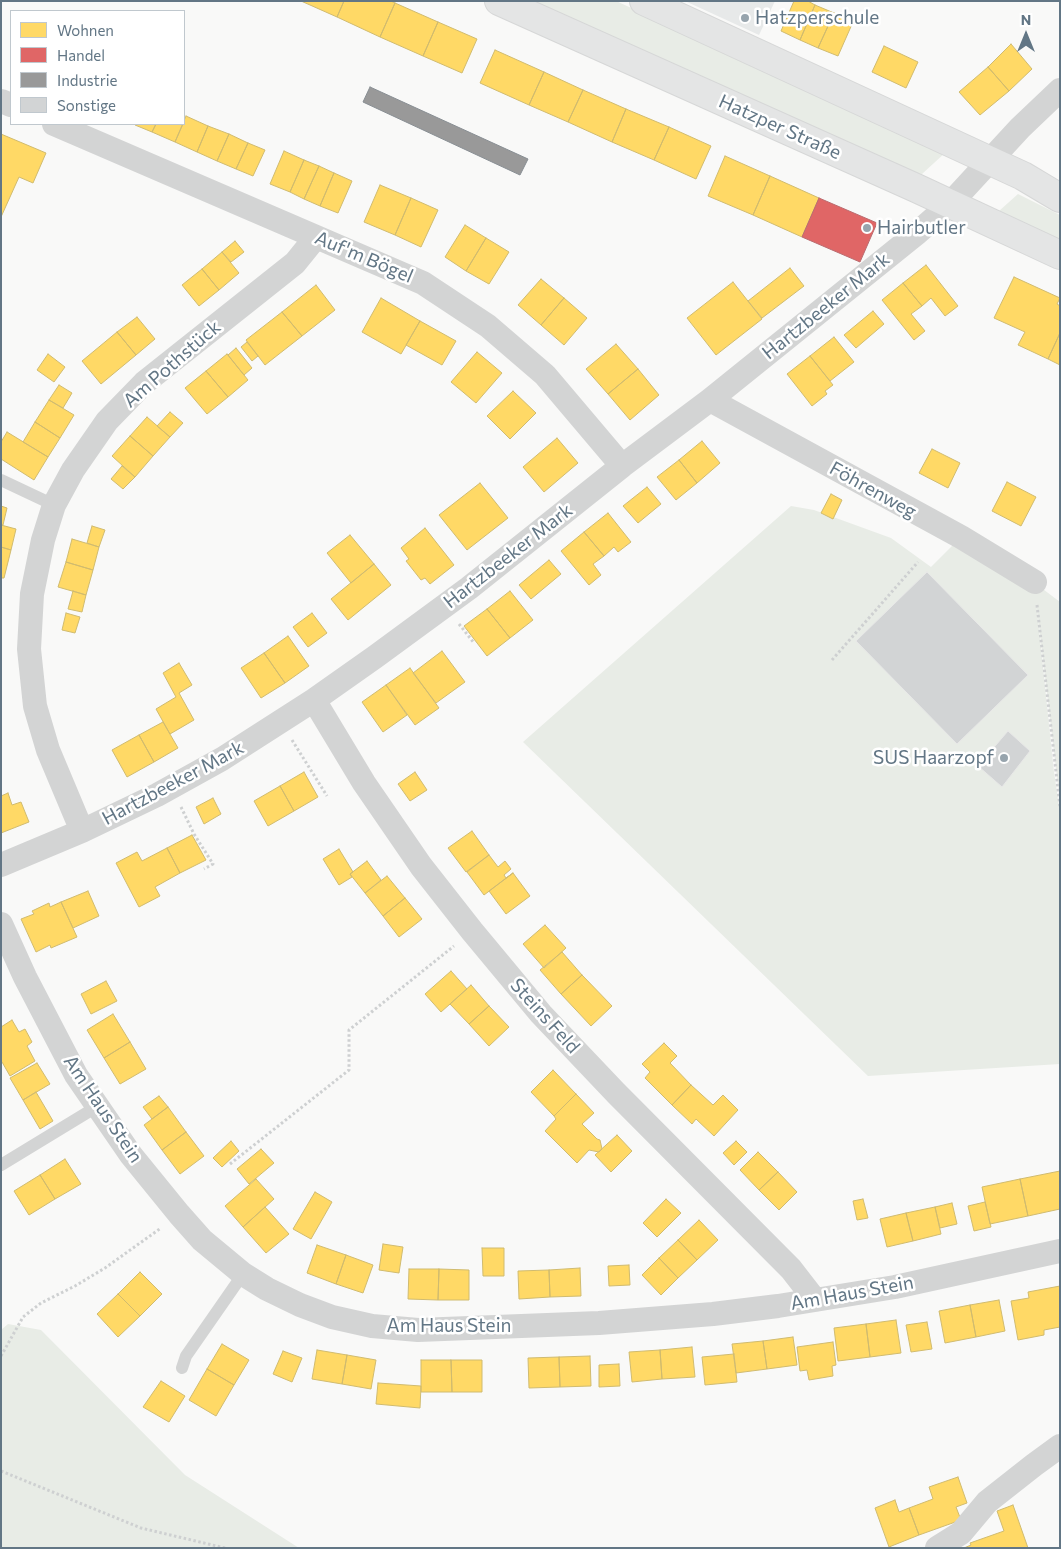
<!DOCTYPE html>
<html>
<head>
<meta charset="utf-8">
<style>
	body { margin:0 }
	#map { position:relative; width:1061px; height:1549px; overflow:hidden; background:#f9f9f8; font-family:Commissioner,sans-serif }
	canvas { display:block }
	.frame { position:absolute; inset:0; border:2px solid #627685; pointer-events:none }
	.legend { position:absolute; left:10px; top:10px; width:175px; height:115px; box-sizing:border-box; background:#fff; border:1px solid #c0c8ce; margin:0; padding:6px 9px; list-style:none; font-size:15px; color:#627685 }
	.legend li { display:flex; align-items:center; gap:10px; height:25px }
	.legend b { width:25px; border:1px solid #c0c8ce }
	.north { position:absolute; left:1001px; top:10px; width:50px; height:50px; -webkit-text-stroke:4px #fff; paint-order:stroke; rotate:0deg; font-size:14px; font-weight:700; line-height:20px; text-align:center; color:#627685 }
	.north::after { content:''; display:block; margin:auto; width:18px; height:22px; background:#627685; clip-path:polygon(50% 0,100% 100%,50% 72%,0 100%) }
</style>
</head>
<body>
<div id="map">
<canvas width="1061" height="1549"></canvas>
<div class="frame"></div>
<ul class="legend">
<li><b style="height:14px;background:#ffd966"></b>Wohnen</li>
<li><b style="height:14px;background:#e06666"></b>Handel</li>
<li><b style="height:14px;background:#999"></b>Industrie</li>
<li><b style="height:14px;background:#d2d4d5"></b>Sonstige</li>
</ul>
<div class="north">N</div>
</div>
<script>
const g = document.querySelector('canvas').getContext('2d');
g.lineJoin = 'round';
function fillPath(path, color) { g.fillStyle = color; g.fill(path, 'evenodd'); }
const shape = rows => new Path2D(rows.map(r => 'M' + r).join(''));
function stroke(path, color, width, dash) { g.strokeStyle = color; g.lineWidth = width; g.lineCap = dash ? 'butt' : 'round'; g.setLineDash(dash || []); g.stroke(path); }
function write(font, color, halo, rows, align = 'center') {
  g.font = font + ' Commissioner,sans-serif'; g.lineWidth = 5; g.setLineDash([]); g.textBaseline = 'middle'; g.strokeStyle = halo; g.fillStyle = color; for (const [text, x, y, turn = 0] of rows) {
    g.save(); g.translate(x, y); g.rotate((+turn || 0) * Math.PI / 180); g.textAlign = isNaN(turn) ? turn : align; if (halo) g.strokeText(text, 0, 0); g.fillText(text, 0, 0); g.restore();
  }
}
const built = shape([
	[685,1,775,1,759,35]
]);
const green = shape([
	[529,1,616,1,946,152,922,174,906,172],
	[1018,194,1060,215,1060,243,1031,230,999,211],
	[791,506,814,510,891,538,931,567,959,539,1035,583,1060,602,1060,802,1036,601,1054,772,1060,813,1060,1064,868,1076,523,742],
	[8,1324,41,1330,185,1475,299,1548,1,1548,1,1330]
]);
const homes = shape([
	[301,1,344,1,337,17,301,1],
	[344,1,391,1,395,3,380,37,337,17,344,1],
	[794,1,808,1,815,5,800,40,781,31,794,1],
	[395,3,438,22,423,56,380,37,395,3],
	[815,5,834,13,818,48,800,40,815,5],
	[834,13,853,22,838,56,818,48,834,13],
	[438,22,477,39,462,73,423,56,438,22],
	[1011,44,1032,69,1009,91,988,67,1011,44],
	[884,46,918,62,906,88,872,72,884,46],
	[495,50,544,72,529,105,480,83,495,50],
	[988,67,1009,91,980,115,959,92,988,67],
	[544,72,583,90,568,122,529,105,544,72],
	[583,90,626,109,612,142,568,122,583,90],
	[626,109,669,127,654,160,612,142,626,109],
	[186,116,208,126,197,152,175,142,186,116],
	[136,124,156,124,152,132,135,125,136,124],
	[156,124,183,124,175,142,152,132,156,124],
	[208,126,229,134,217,161,197,152,208,126],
	[669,127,711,146,696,179,654,160,669,127],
	[1,134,46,153,33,183,19,177,1,217,1,134],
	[229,134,248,143,236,169,217,161,229,134],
	[248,143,265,150,253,176,236,169,248,143],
	[284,151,304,160,290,192,270,184,284,151],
	[725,156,770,176,753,215,708,196,725,156],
	[304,160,319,166,304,199,290,192,304,160],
	[319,166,334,173,320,206,304,199,319,166],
	[334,173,352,181,338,213,320,206,334,173],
	[770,176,819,198,802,237,753,215,770,176],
	[380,185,411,198,395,235,364,222,380,185],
	[411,198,438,210,421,247,395,235,411,198],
	[465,225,486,238,466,271,445,257,465,225],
	[486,238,509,252,489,284,466,271,486,238],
	[235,241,244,252,231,262,222,252,235,241],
	[222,252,239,273,219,290,202,269,222,252],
	[926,265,958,306,945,316,931,298,922,306,903,283,926,265],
	[790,268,804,286,762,318,748,301,790,268],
	[202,269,219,290,199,306,182,285,202,269],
	[1014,277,1060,298,1057,304,1060,306,1060,333,1048,359,1018,345,1025,332,994,318,1014,277],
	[541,279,564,298,541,325,518,305,541,279],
	[733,282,762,319,716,355,687,318,733,282],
	[903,283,922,306,911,314,925,331,914,340,882,300,903,283],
	[316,285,335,310,302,336,282,312,316,285],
	[381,298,420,321,401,354,362,332,381,298],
	[564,298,587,318,564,345,541,325,564,298],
	[873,311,884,324,856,348,844,335,873,311],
	[282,312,302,336,265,365,246,340,282,312],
	[137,317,155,339,136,355,117,332,137,317],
	[420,321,456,341,442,365,406,345,420,321],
	[117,332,136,355,101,384,82,361,117,332],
	[1060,333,1060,365,1048,359,1060,333],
	[834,337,854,362,830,381,810,356,834,337],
	[247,342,258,356,252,361,241,347,247,342],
	[616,344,638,369,608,394,586,369,616,344],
	[236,348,252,368,244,375,228,355,236,348],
	[477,352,502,373,476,403,451,382,477,352],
	[48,354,65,367,54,382,37,370,48,354],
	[227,354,248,380,228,397,206,371,227,354],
	[810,356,833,385,825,391,827,394,812,406,787,374,810,356],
	[638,369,659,395,630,420,608,394,638,369],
	[206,371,228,397,207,414,185,388,206,371],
	[59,385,72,393,63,408,49,400,59,385],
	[513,391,536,413,510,439,487,416,513,391],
	[49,400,74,415,60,438,35,422,49,400],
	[170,412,183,423,170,437,157,426,170,412],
	[147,417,170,437,153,456,130,436,147,417],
	[35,422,60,438,48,457,23,442,35,422],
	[7,432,48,457,34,480,1,459,1,442,7,432],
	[130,436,153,456,135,477,112,456,130,436],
	[557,438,578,463,544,492,523,467,557,438],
	[702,441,720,463,697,483,679,460,702,441],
	[932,449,960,463,948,488,919,473,932,449],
	[679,460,697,483,676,500,657,477,679,460],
	[122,466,135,477,123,489,111,479,122,466],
	[1007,482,1036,497,1021,526,992,511,1007,482],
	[480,483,508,518,467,550,439,515,480,483],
	[647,487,661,504,638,523,623,506,647,487],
	[831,494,842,500,833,519,821,513,831,494],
	[1,506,7,508,3,525,1,525,1,506],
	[608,513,631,542,618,552,614,547,604,556,584,532,608,513],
	[1,525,16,529,11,550,1,547,1,525],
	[92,526,105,530,99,547,87,543,92,526],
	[425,528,454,565,430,584,425,578,421,580,406,561,409,559,401,548,425,528],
	[584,532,604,556,593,564,601,575,589,585,561,551,584,532],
	[350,535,374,564,351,583,327,553,350,535],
	[72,539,99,547,93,570,66,562,72,539],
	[1,547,11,550,4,578,1,578,1,547],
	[549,560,561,574,531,599,519,585,549,560],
	[66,562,93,570,86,595,58,587,66,562],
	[374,564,391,585,348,620,331,599,374,564],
	[73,591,86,595,82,612,68,609,73,591],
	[510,591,533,620,510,638,487,609,510,591],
	[487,609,510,638,487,656,464,626,487,609],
	[66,613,80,617,75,633,62,630,66,613],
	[312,613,327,633,308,647,293,627,312,613],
	[288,636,309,666,285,683,264,653,288,636],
	[442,651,465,682,436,703,413,673,442,651],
	[264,653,285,683,261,698,241,668,264,653],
	[179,663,192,685,179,693,194,720,170,734,156,709,176,697,163,673,179,663],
	[410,668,439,708,415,725,386,685,410,668],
	[386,685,407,715,383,732,362,702,386,685],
	[163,722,178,748,154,762,139,735,163,722],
	[139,735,154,762,127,777,112,750,139,735],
	[304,772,318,797,294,811,280,786,304,772],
	[415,772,427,790,410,801,398,784,415,772],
	[280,786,294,811,268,826,254,801,280,786],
	[8,793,12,805,21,802,29,822,1,833,1,796,8,793],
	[213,798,221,814,204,824,196,807,213,798],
	[472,831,489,855,466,872,448,848,472,831],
	[192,835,206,860,180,873,167,848,192,835],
	[167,848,180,873,155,887,160,896,139,907,116,863,137,852,142,861,167,848],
	[339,849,353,872,350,874,352,877,339,885,323,859,339,849],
	[489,855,498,867,505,861,511,869,504,875,506,878,513,873,484,895,467,872,489,855],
	[367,861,381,880,365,893,350,874,367,861],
	[513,873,530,896,506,914,489,891,513,873],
	[387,876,405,898,383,916,365,893,387,876],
	[88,891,99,916,73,928,61,902,88,891],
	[405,898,422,919,399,937,383,916,405,898],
	[61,902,77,937,51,948,50,945,36,952,21,919,34,914,32,911,49,903,50,907,61,902],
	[545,925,566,948,544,968,523,944,545,925],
	[562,952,582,975,561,994,540,970,562,952],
	[451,971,467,989,441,1012,425,994,451,971],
	[582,975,612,1006,591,1026,561,994,582,975],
	[106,981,117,1001,91,1014,81,994,106,981],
	[471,985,489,1006,469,1024,450,1004,471,985],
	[489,1006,509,1027,489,1046,469,1024,489,1006],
	[113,1014,130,1042,104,1058,87,1030,113,1014],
	[12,1020,19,1032,25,1029,32,1042,27,1046,35,1061,10,1076,2,1062,1,1063,1,1027,12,1020],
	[130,1042,146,1069,120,1084,104,1058,130,1042],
	[664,1043,677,1056,670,1063,691,1085,672,1105,645,1078,650,1072,642,1064,664,1043],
	[37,1063,50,1084,23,1100,10,1078,37,1063],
	[553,1070,576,1094,554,1116,531,1092,553,1070],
	[691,1085,713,1105,723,1095,738,1110,714,1136,696,1119,692,1124,672,1105,691,1085],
	[36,1092,53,1121,40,1129,23,1100,36,1092],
	[576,1094,594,1113,582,1124,597,1139,600,1140,602,1149,599,1152,589,1150,577,1163,545,1131,556,1119,554,1116,576,1094],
	[159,1096,168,1107,152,1119,143,1107,159,1096],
	[168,1107,186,1132,162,1150,144,1125,168,1107],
	[186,1132,204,1156,180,1174,162,1150,186,1132],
	[617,1135,632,1151,611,1172,595,1155,617,1135],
	[231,1141,239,1151,222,1167,213,1158,231,1141],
	[736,1141,747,1152,734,1165,723,1153,736,1141],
	[261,1149,274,1163,249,1184,237,1169,261,1149],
	[758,1152,778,1172,759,1190,740,1170,758,1152],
	[65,1159,81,1184,55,1199,40,1175,65,1159],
	[1060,1171,1060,1209,1028,1216,1020,1179,1060,1171],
	[778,1172,797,1192,779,1210,759,1190,778,1172],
	[40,1175,55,1199,29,1215,14,1191,40,1175],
	[256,1179,274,1199,243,1227,225,1206,256,1179],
	[1020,1179,1028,1216,990,1224,982,1187,1020,1179],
	[315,1192,332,1202,311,1239,293,1229,315,1192],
	[666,1199,681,1213,657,1237,643,1223,666,1199],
	[863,1199,868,1218,857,1220,853,1201,863,1199],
	[985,1202,991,1227,974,1231,968,1206,985,1202],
	[952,1203,957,1224,940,1228,935,1207,952,1203],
	[265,1207,289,1234,266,1253,243,1227,265,1207],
	[935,1207,941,1234,913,1241,906,1213,935,1207],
	[906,1213,913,1241,887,1247,880,1219,906,1213],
	[699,1220,718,1240,697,1260,678,1240,699,1220],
	[678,1240,697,1260,678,1278,659,1258,678,1240],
	[383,1244,403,1247,399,1273,379,1270,383,1244],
	[317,1245,346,1255,336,1284,307,1273,317,1245],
	[482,1248,504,1248,504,1276,483,1276,482,1248],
	[346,1255,373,1265,363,1293,336,1284,346,1255],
	[659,1258,678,1278,661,1295,642,1275,659,1258],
	[629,1265,630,1285,609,1286,608,1266,629,1265],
	[580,1268,581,1296,550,1297,549,1270,580,1268],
	[409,1269,439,1269,438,1300,408,1299,409,1269],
	[439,1269,469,1270,469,1300,438,1300,439,1269],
	[549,1270,550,1297,519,1299,518,1271,549,1270],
	[140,1272,162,1294,140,1316,118,1294,140,1272],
	[1060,1286,1060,1327,1044,1330,1044,1335,1018,1340,1011,1301,1029,1298,1028,1292,1060,1286],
	[118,1294,140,1316,118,1337,97,1314,118,1294],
	[999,1300,1005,1331,976,1337,970,1305,999,1300],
	[970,1305,976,1337,945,1343,939,1311,970,1305],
	[896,1320,901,1353,870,1357,866,1324,896,1320],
	[927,1322,932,1349,911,1352,906,1325,927,1322],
	[866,1324,870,1357,838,1361,834,1328,866,1324],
	[793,1337,797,1365,767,1369,763,1341,793,1337],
	[763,1341,767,1369,736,1373,732,1344,763,1341],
	[833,1342,836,1365,832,1366,833,1376,809,1380,807,1370,800,1371,797,1347,833,1342],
	[222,1344,249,1360,234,1385,207,1369,222,1344],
	[692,1347,695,1377,662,1379,660,1350,692,1347],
	[317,1350,347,1355,342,1384,312,1379,317,1350],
	[660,1350,662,1379,632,1382,629,1352,660,1350],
	[283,1351,302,1358,292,1382,273,1374,283,1351],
	[734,1354,737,1382,705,1385,702,1357,734,1354],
	[347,1355,376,1360,371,1389,342,1384,347,1355],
	[590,1356,591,1386,560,1387,559,1357,590,1356],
	[559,1357,560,1387,529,1388,528,1358,559,1357],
	[421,1360,451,1360,452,1392,421,1392,421,1360],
	[451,1360,482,1360,482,1392,452,1392,451,1360],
	[619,1364,620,1386,599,1387,599,1365,619,1364],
	[207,1369,234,1385,216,1416,189,1400,207,1369],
	[161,1381,185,1396,169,1422,143,1407,161,1381],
	[378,1383,421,1386,420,1408,376,1404,378,1383],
	[958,1477,967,1503,956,1507,961,1520,919,1535,909,1508,933,1499,929,1487,958,1477],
	[895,1500,899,1512,909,1508,919,1535,889,1547,875,1508,895,1500],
	[1013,1505,1028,1548,964,1548,971,1545,970,1543,1004,1531,997,1511,1013,1505]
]);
const shops = shape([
	[819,198,877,223,860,262,802,237,819,198]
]);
const industry = shape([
	[370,87,528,159,520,175,363,102,370,87]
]);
const building = shape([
	[927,572,1028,675,957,744,856,641,927,572],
	[1008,731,1030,751,1002,787,978,766,1008,731]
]);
const path = shape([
	[1037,605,1060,807],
	[459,624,474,643],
	[832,660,918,562],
	[292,740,327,796],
	[181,807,194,834,213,864,204,869],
	[230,1164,349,1070,349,1030,454,946],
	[1,1356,23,1317,41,1303,75,1286,105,1268,161,1228],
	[1,1471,141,1528,225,1548]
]);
const lane = shape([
	[1,480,54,505],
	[1,1165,98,1106],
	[182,1368,186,1356,243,1274]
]);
const street = shape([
	[1,101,11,105],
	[54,124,423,283,488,326,545,375,622,466],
	[710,400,961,537,1035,582],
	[314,700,364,783,421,866,472,931,541,1014,616,1093,791,1269,815,1300],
	[82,831,48,750,35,706,29,649,32,594,43,540,54,505,73,470,107,421,144,383,295,263,316,237],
	[1,865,82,831,157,795,222,759,314,700,375,657,469,588,622,466,710,400,916,234,949,205,1020,128,1060,90],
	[1,924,25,977,76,1075,131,1155,179,1214,202,1240,243,1274,267,1289,300,1305,332,1317,372,1326,418,1330,599,1323,713,1314,778,1306,895,1287,1060,1251],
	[937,1548,961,1533,987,1502,1034,1465,1060,1446]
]);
const secondary = shape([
	[499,1,916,188,1060,255],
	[644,1,1023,176,1060,198]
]);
const markers = [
	[745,18,5,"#97a4ad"],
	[867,228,5,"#97a4ad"],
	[1004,758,5,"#97a4ad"]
];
const poiNames = [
	["Hatzperschule",755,18],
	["Hairbutler",877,228],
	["SUS Haarzopf",994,758,"right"]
];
const streetNames = [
	["Hatzper Straße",780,127,24],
	["Auf'm Bögel",364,257,23],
	["Hartzbeeker Mark",826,306,-39],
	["Am Pothstück",172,364,-41],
	["Föhrenweg",873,490,29],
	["Hartzbeeker Mark",508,556,-38],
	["Hartzbeeker Mark",173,783,-28],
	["Steins Feld",545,1016,48],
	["Am Haus Stein",103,1109,56],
	["Am Haus Stein",852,1293,-10],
	["Am Haus Stein",449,1326]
];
fillPath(built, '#e7e9e9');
fillPath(green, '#e8ece6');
fillPath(homes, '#ffd966');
stroke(homes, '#d0bb6f', 1);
fillPath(shops, '#e06666');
stroke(shops, '#ba6b6f', 1);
fillPath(industry, '#999');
stroke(industry, '#888e93', 1);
fillPath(building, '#d2d4d5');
stroke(building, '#e8e8e8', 1);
stroke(secondary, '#d6d7d7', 30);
stroke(path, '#ced0d1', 3, [2.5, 2.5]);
stroke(lane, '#d3d4d4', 12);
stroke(street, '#d3d4d4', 24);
stroke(secondary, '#e4e5e5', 28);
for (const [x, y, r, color] of markers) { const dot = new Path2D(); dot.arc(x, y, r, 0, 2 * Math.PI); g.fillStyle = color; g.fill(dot); stroke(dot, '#fff', 2); }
write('19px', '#627685', '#fff', poiNames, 'left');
write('19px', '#627685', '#fff', streetNames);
</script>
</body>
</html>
